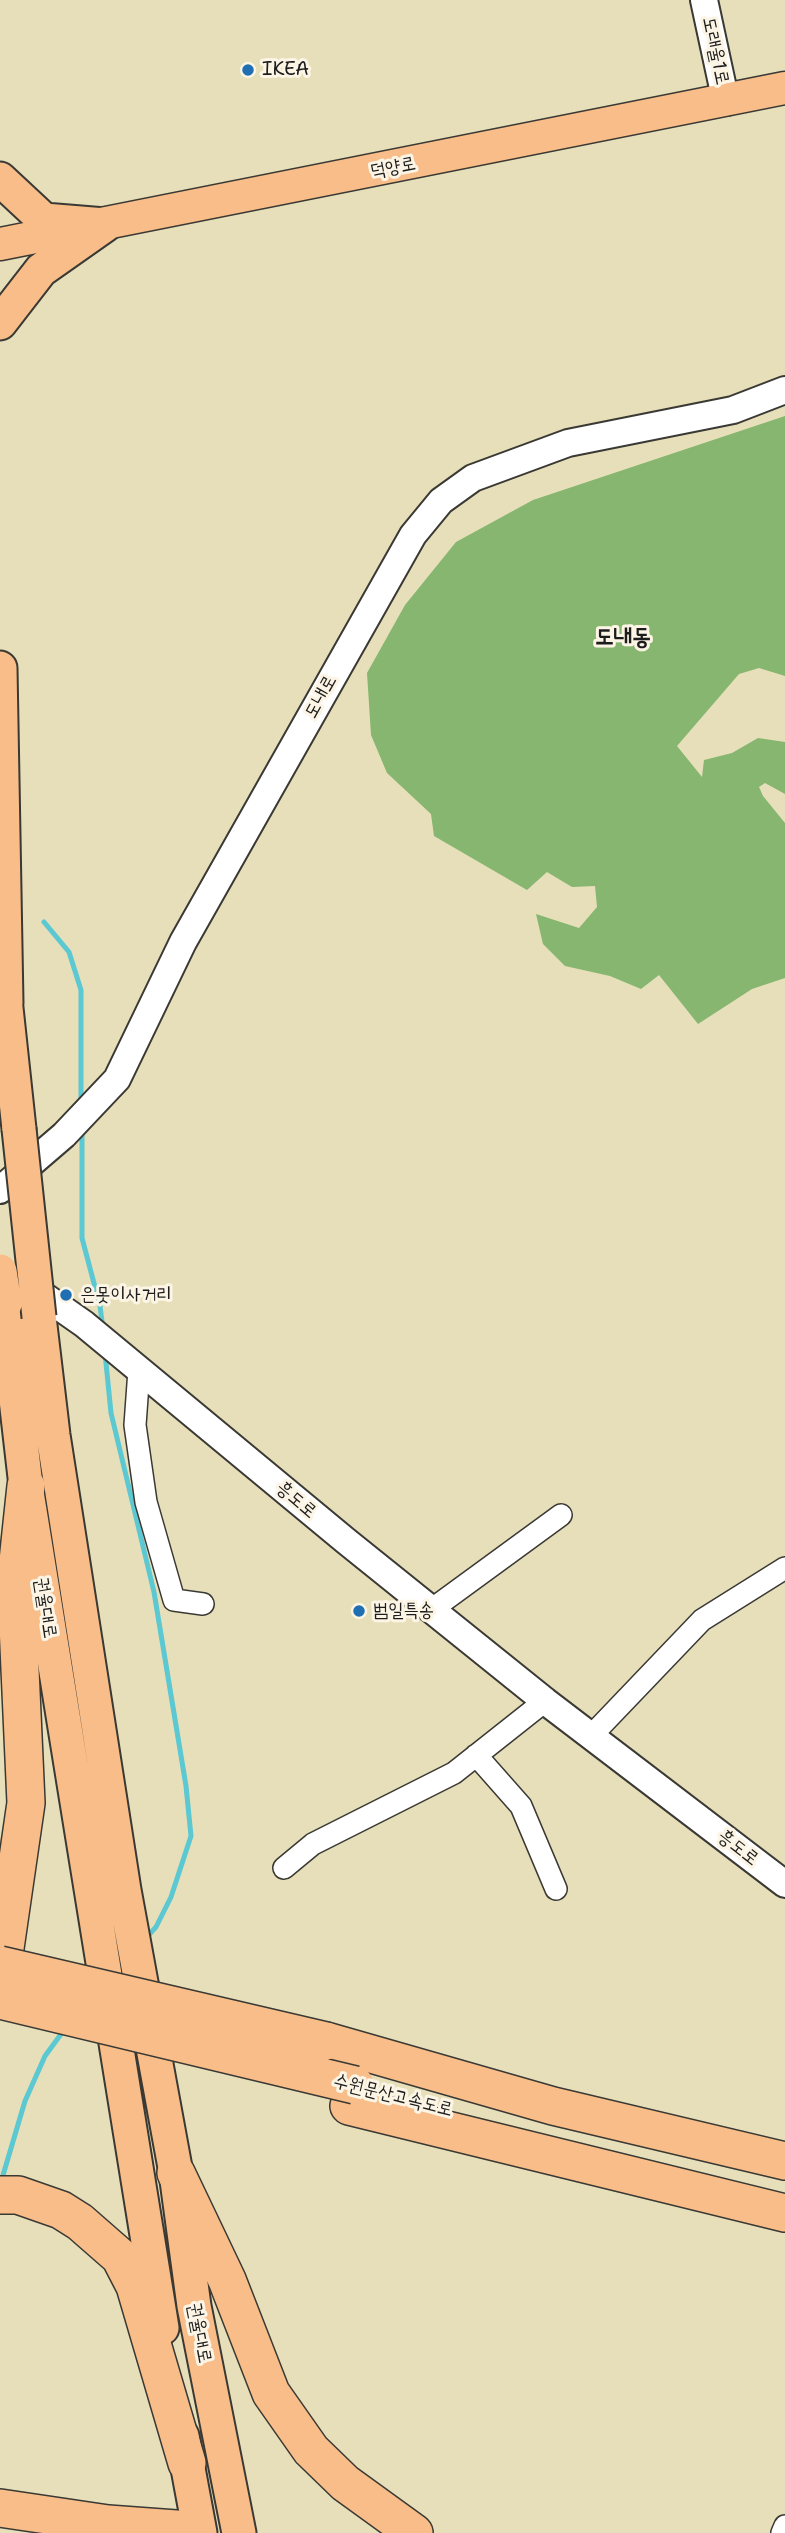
<!DOCTYPE html>
<html>
<head>
<meta charset="utf-8">
<style>
	body { margin:0 }
	canvas { display:block; background:#e6dfba }
</style>
</head>
<body>
<canvas width="785" height="2533"></canvas>
<script>
const g = document.querySelector('canvas').getContext('2d');
g.lineJoin = 'round';
function fillPath(path, color) { g.fillStyle = color; g.fill(path, 'evenodd'); }
const shape = rows => new Path2D(rows.map(r => 'M' + r).join(''));
function stroke(path, color, width, dash) { g.strokeStyle = color; g.lineWidth = width; g.lineCap = dash ? 'butt' : 'round'; g.setLineDash(dash || []); g.stroke(path); }
function write(font, color, halo, rows, align = 'center') {
  g.font = font + ' "Shantell Sans","Poor Story",sans-serif'; g.lineWidth = 6; g.setLineDash([]); g.textBaseline = 'middle'; g.strokeStyle = halo; g.fillStyle = color; for (const [text, x, y, turn = 0] of rows) {
    g.save(); g.translate(x, y); g.rotate((+turn || 0) * Math.PI / 180); g.textAlign = isNaN(turn) ? turn : align; if (halo) g.strokeText(text, 0, 0); g.fillText(text, 0, 0); g.restore();
  }
}
const forest = shape([
	[785,416,785,676,759,668,739,674,677,746,702,777,704,760,732,753,758,738,785,742,785,794,765,783,759,787,763,796,785,823,785,978,752,989,698,1024,659,975,641,989,610,976,565,966,543,944,536,914,579,928,597,907,595,886,572,887,547,872,527,890,434,836,431,814,387,773,371,735,367,673,405,605,456,542,533,500]
]);
const stream = shape([
	[44,922,69,952,81,990,81,1104],
	[82,1131,82,1238,100,1306,103,1329],
	[105,1353,111,1413,154,1592,186,1786,191,1836,171,1897,156,1927,145,1939],
	[1,2182,25,2101,45,2056,64,2030]
]);
const minor = shape([
	[139,1370,135,1425,146,1502,174,1600,203,1604],
	[431,1610,561,1515],
	[592,1735,702,1620,785,1568],
	[476,1755,521,1806,556,1889],
	[284,1868,313,1844,454,1773,545,1701],
	[782,2533,785,2526]
]);
const tertiary = shape([
	[704,0,726,102],
	[0,1190,64,1135,117,1079,183,942,413,535,441,501,473,478,568,443,733,410,785,390],
	[24,1282,84,1324,346,1541,545,1701,785,1884]
]);
const primary = shape([
	[0,244,785,88]
]);
const trunk = shape([
	[0,179,44,220,105,225],
	[0,323,41,270,105,225],
	[0,668,6,1003],
	[3,980,19,1129],
	[5,1304,26,1486,162,2328],
	[39,1317,53,1435,124,1890,176,2173,194,2306,239,2533],
	[182,2436,200,2533]
]);
const motorway = shape([
	[0,1960,5,1948,26,1803,16,1580,26,1486],
	[326,2041,553,2106,785,2161],
	[349,2106,785,2213],
	[176,2173,227,2280,271,2393,311,2450,345,2483,414,2533],
	[0,2195,18,2195,61,2210,80,2222,120,2257,135,2286,187,2463],
	[0,2508,108,2524,176,2529]
]);
const trunkBridge = shape([
	[19,1129,39,1317],
	[0,1271,5,1304]
]);
const motorwayBridge = shape([
	[0,1965,326,2041],
	[0,2000,355,2085]
]);
const markers = [
	[248,70,7,"#1f6fb2"],
	[66,1295,7,"#1f6fb2"],
	[359,1611,7,"#1f6fb2"]
];
const streetNames = [
	["도래울1로",715,51,78],
	["덕양로",393,168,-11],
	["도내로",321,697,-61],
	["흥도로",296,1500,40],
	["권율대로",45,1608,81],
	["흥도로",738,1848,38],
	["수원문산고속도로",393,2096,14],
	["권율대로",199,2333,79]
];
const poiNames = [
	["IKEA",262,70],
	["은못이사거리",80,1295],
	["범일특송",373,1611]
];
const quarterNames = [
	["도내동",623,638]
];
fillPath(forest, '#86b66f');
stroke(stream, '#5bc8d2', 5);
stroke(minor, '#3a3934', 24);
stroke(tertiary, '#3a3934', 30);
stroke(primary, '#3a3934', 35);
stroke(trunk, '#3a3934', 37);
stroke(motorway, '#3a3934', 40);
stroke(minor, '#fff', 21);
stroke(tertiary, '#fff', 26);
stroke(primary, '#f8bd88', 32);
stroke(trunk, '#f8bd88', 33);
stroke(motorway, '#f8bd88', 37);
stroke(trunkBridge, '#3a3934', 37, []);
stroke(motorwayBridge, '#3a3934', 40, []);
stroke(trunkBridge, '#f8bd88', 33);
stroke(motorwayBridge, '#f8bd88', 37);
for (const [x, y, r, color] of markers) { const dot = new Path2D(); dot.arc(x, y, r, 0, 2 * Math.PI); g.fillStyle = color; g.fill(dot); stroke(dot, '#fcf5e5', 2.5); }
write('19px', '#1c1c1c', '#fcf5e5', streetNames);
write('19px', '#1c1c1c', '#fcf5e5', poiNames, 'left');
write('bold 23px', '#1c1c1c', '#fcf5e5', quarterNames);
</script>
</body>
</html>
